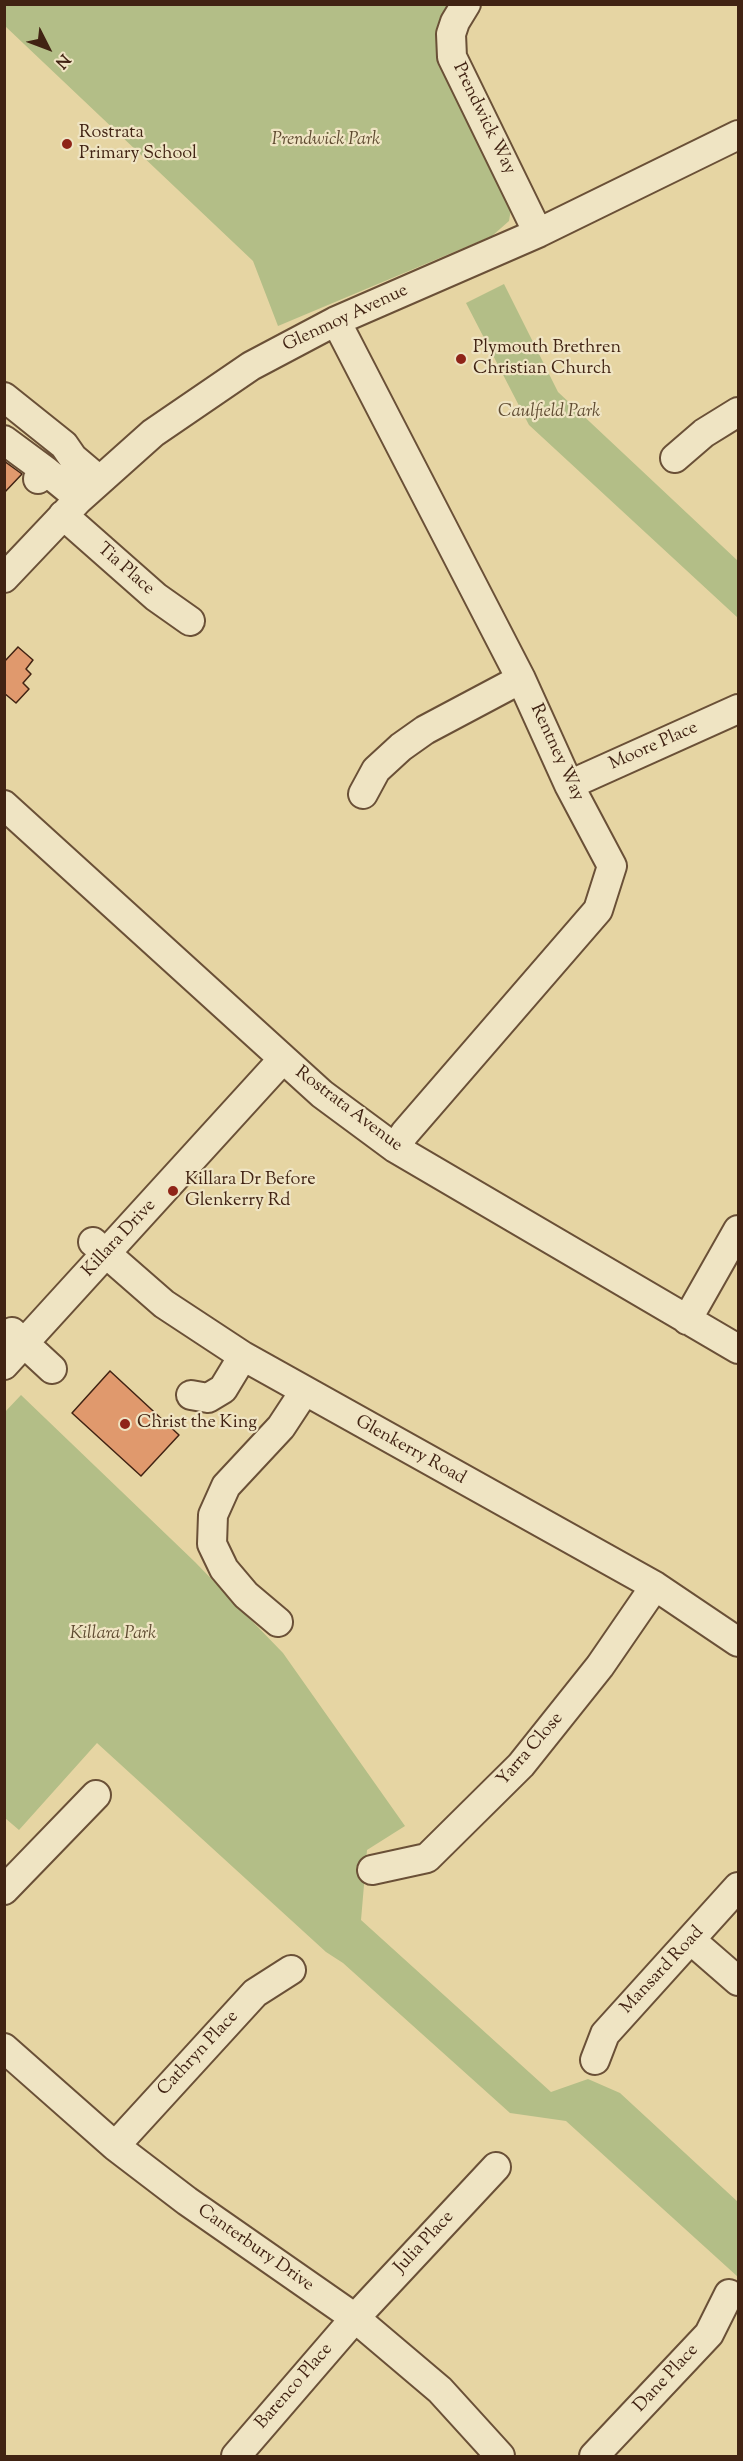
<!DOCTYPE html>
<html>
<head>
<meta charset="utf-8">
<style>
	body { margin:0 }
	#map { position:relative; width:743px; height:2461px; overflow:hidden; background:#e6d5a3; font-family:"Sorts Mill Goudy",serif }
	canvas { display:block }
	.frame { position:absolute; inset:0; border:6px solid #412313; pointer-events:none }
	.north { position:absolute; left:18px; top:18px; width:60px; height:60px; -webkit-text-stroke:4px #efe4c3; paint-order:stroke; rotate:132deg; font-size:16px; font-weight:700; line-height:24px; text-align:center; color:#412313 }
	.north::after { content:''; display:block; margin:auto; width:21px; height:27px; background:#412313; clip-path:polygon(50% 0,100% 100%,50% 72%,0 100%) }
</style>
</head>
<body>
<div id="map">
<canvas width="743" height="2461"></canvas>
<div class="frame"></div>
<div class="north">N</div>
</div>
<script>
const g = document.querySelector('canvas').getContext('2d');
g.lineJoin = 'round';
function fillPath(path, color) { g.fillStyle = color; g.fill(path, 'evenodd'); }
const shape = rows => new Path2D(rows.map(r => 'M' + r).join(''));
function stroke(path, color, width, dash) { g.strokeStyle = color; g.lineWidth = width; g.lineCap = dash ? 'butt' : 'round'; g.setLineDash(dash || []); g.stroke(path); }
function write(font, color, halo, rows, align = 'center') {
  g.font = font + ' "Sorts Mill Goudy",serif'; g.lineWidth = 4.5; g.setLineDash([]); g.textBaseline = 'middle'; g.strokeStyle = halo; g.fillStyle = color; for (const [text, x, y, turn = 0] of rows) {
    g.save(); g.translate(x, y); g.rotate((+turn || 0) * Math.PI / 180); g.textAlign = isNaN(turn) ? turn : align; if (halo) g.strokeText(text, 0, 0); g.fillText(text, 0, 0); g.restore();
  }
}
const green = shape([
	[4,5,451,5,438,36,437,54,511,209,509,221,492,236,278,326,253,261,5,26],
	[504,284,558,392,738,561,738,618,529,425,466,303],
	[21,1395,195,1562,283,1653,405,1826,367,1850,361,1920,551,2092,588,2079,620,2093,738,2202,738,2277,566,2121,510,2113,343,1963,326,1952,97,1743,19,1830,5,1818,4,1413]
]);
const building = shape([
	[4,461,22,474,4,493,4,461],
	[18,647,33,660,26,669,31,674,23,683,29,689,16,703,4,693,4,662,18,647],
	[110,1371,179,1435,141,1476,72,1413,110,1371]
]);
const minor = shape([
	[466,4,455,22,451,34,452,57,538,233],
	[336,321,521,679,569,785,612,866,598,910,405,1133,395,1148],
	[4,397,64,445,73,458,99,480],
	[4,440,46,471],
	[675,458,704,433,738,412],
	[38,479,46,471,79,498],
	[63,515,156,597,190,621],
	[4,578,78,500,153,433,251,366,336,321,538,233,738,135],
	[569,785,738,709],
	[363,794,376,770,401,747,425,730,521,679],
	[4,805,322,1094,395,1148,738,1349],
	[93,1242,164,1304,243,1356,655,1586,738,1642],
	[687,1320,738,1230],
	[12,1332,52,1369],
	[4,1365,283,1059],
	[191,1395,208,1398,223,1389,243,1356],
	[278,1622,246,1595,224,1569,212,1544,213,1515,226,1486,281,1427,304,1392],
	[372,1870,427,1858,521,1765,600,1666,655,1586],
	[4,1890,96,1795],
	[692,1941,738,1981],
	[4,2048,115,2146,187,2201,355,2318,440,2390,500,2456],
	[595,2060,605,2034,738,1887],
	[115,2146,255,1993,291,1970],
	[236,2456,355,2318,496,2167],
	[594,2456,709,2334,729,2294]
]);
const markers = [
	[67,144,6,"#8f2418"],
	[461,359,6,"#8f2418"],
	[173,1191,6,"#8f2418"],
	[125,1424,6,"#8f2418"]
];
const streetNames = [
	["Prendwick Way",483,119,64],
	["Glenmoy Avenue",346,319,-25],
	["Tia Place",125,570,41],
	["Moore Place",654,747,-24],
	["Rentney Way",556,753,65],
	["Rostrata Avenue",348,1110,37],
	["Killara Drive",120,1239,-47],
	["Glenkerry Road",410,1451,29],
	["Yarra Close",531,1750,-49],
	["Mansard Road",663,1971,-47],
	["Cathryn Place",199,2054,-47],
	["Julia Place",425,2243,-47],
	["Canterbury Drive",255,2249,35],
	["Dane Place",667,2379,-47],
	["Barenco Place",295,2387,-49]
];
const poiNames = [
	["Rostrata",79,134],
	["Primary School",79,155],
	["Plymouth Brethren",473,349],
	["Christian Church",473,370],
	["Killara Dr Before",185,1181],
	["Glenkerry Rd",185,1202],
	["Christ the King",137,1424]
];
const parkNames = [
	["Prendwick Park",326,141],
	["Caulfield Park",549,413],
	["Killara Park",113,1635]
];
fillPath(green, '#b3be87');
fillPath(building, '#e0996d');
stroke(building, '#412313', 1.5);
stroke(minor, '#6a5037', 32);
stroke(minor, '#efe4c3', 28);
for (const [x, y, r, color] of markers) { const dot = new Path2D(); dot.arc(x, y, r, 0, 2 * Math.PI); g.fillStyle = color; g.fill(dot); stroke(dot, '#efe4c3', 2); }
write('18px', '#412313', '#efe4c3', streetNames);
write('18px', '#412313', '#efe4c3', poiNames, 'left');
write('italic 18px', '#5e4a30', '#efe4c3', parkNames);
</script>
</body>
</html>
